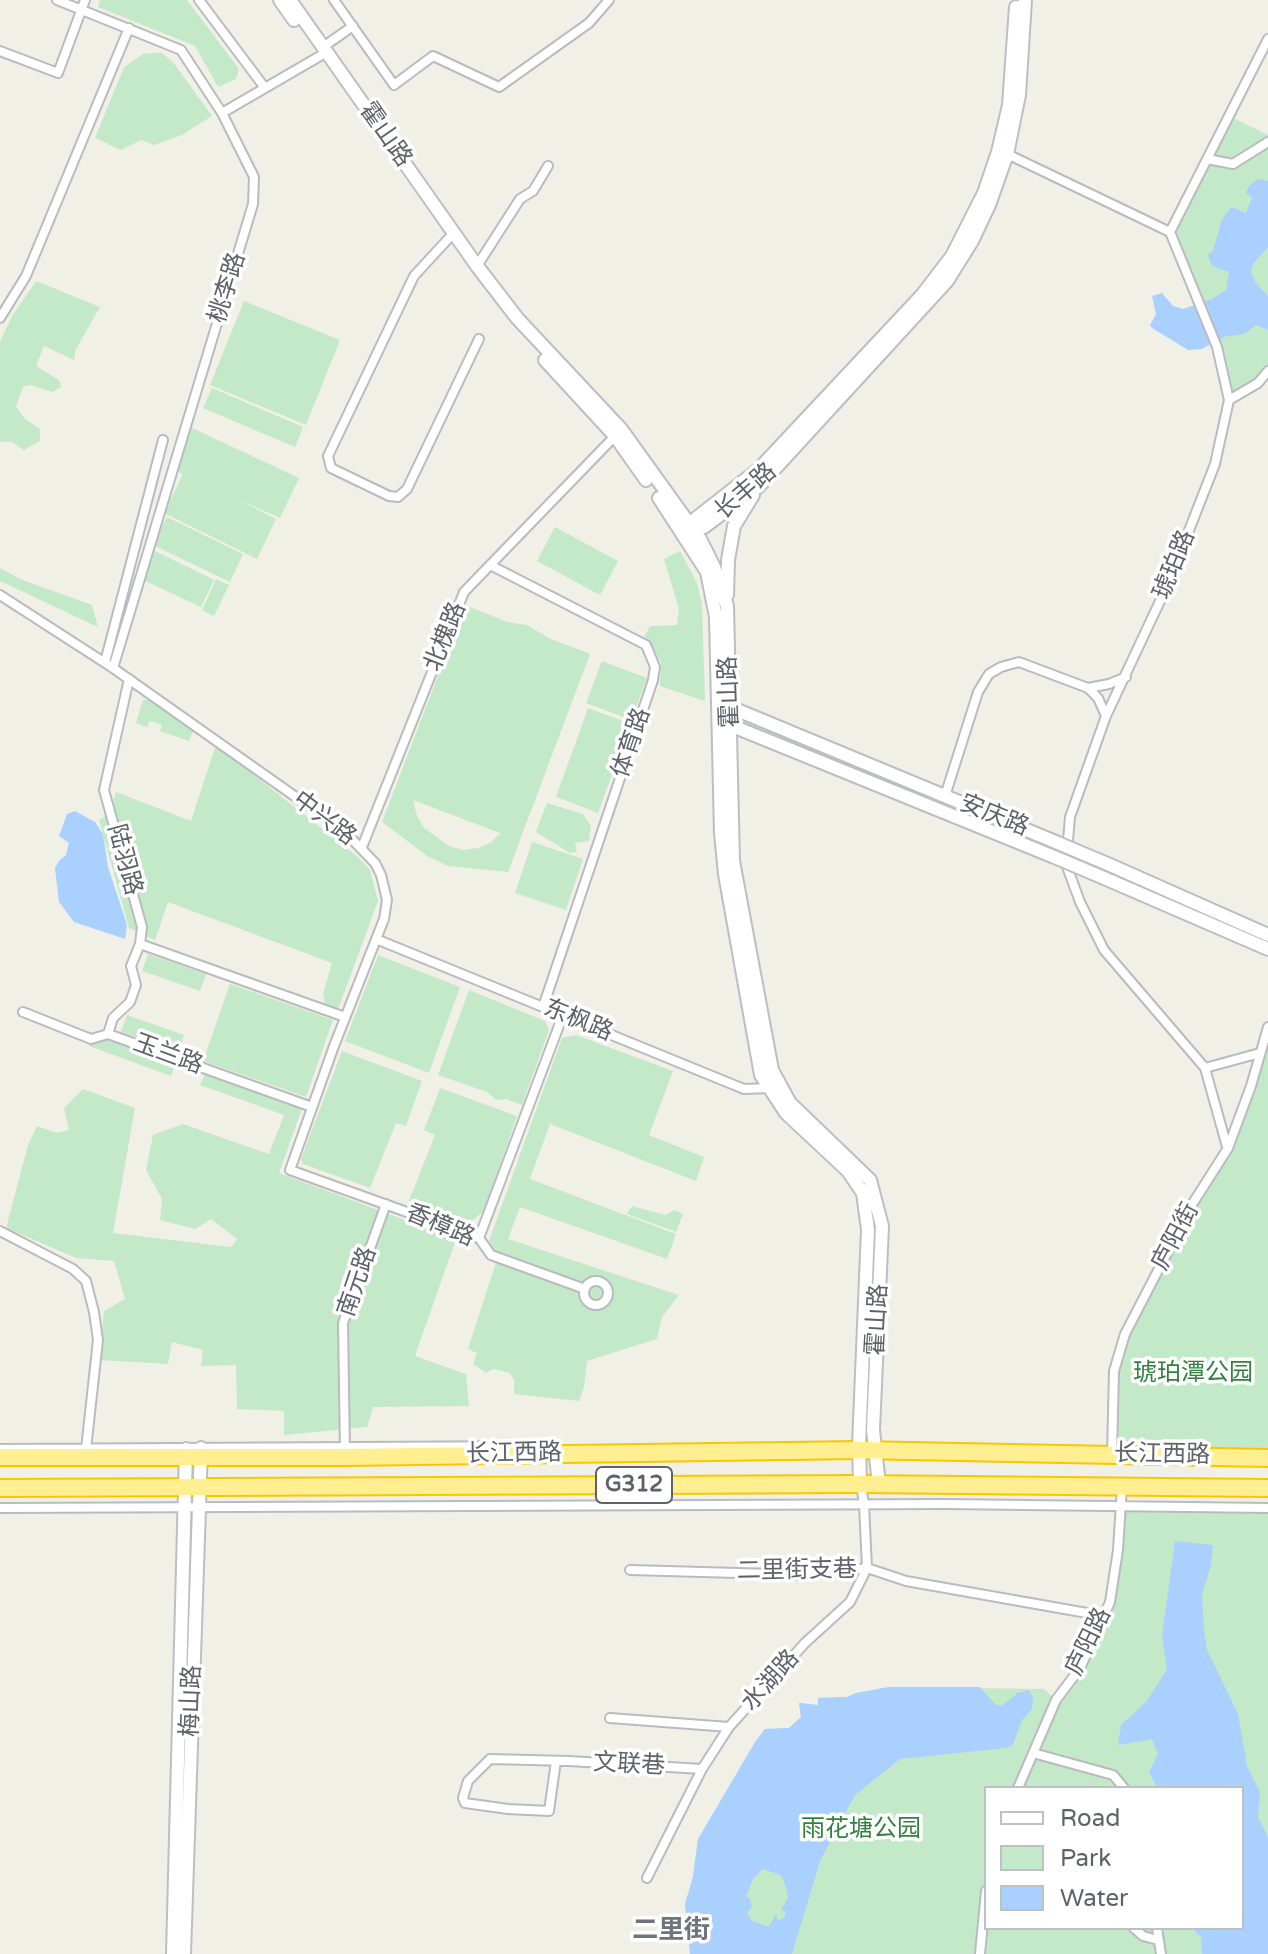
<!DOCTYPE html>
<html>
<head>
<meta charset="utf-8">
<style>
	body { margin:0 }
	#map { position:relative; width:1268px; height:1954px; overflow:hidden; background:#f1f0e7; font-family:"Varela Round",sans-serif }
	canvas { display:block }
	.legend { position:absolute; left:984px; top:1786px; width:260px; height:144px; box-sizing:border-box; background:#fff; border:2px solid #bfc0c3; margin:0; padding:10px 14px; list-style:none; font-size:24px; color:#5e6168 }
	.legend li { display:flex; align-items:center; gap:16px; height:40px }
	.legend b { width:40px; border:2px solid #bfc0c3 }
</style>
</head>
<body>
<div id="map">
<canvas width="1268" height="1954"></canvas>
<ul class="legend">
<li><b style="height:10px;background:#fff"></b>Road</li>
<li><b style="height:22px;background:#c3e9c8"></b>Park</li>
<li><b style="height:22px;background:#a9d0ff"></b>Water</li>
</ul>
</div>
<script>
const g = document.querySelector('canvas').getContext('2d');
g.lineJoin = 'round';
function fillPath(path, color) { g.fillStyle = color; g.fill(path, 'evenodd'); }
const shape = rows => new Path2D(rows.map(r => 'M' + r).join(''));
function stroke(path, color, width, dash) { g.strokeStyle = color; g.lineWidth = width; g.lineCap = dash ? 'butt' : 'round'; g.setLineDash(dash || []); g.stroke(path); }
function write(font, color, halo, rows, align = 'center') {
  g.font = font + ' "Varela Round","Noto Sans SC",sans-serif'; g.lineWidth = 7; g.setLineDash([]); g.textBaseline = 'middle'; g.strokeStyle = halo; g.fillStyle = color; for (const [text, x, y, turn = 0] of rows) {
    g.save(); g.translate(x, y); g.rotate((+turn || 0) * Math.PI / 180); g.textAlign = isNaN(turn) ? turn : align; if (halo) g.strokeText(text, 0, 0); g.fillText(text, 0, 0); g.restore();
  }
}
const green = shape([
	[100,0,187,0,239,69,236,79,218,87,195,46,98,7],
	[152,53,162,53,173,62,212,116,182,135,154,145,141,140,121,150,95,138,124,67,143,54],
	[1229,116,1268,135,1268,371,1229,400,1217,347,1170,232],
	[36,281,100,307,76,349,74,360,44,346,36,366,59,380,61,387,52,392,30,385,23,387,16,406,24,418,40,429,40,441,24,450,12,442,0,442,0,342,12,316],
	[244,301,340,340,306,425,210,385],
	[212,388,303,427,295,447,203,408],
	[190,427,299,478,280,518,239,500,276,519,257,559,164,513,183,474,171,468],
	[167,517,243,554,230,582,153,545],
	[555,527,618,561,600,595,537,561],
	[155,551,214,580,201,607,141,579],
	[680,551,697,583,702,604,705,701,660,686,661,662,644,637,650,626,677,625,679,609,664,559],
	[0,568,20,579,92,605,98,627,0,581],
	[216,579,229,585,214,616,202,610],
	[465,605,507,622,527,625,549,638,590,654,508,872,448,866,427,856,382,822],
	[413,800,500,833,500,834,490,843,478,848,463,850,449,846,424,828,417,816],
	[602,661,647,678,631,720,586,703],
	[143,700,151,700,194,729,189,741,160,731,162,725,150,721,147,727,136,723],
	[588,708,631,724,598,813,556,797],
	[216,745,358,857,370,870,378,901,337,1012,326,1008,323,994,332,963,168,902,155,940,129,928,99,820,115,810,113,803,116,792,191,821],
	[547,803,583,814,591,826,589,841,575,843,577,852,570,853,536,832],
	[532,842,583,859,566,910,515,893],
	[148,954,206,974,200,991,142,971],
	[378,955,460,987,429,1073,345,1041],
	[230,984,333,1020,306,1097,203,1061],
	[469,990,545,1021,549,1030,522,1105,506,1099,496,1100,487,1092,438,1075],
	[127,1015,184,1035,179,1052,121,1032],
	[1268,1027,1268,1450,1112,1448,1114,1371,1125,1334,1228,1148],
	[576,1035,673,1071,649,1135,704,1157,696,1181,550,1124,530,1179,676,1234,667,1259,520,1207,508,1239,679,1295,662,1317,657,1339,587,1361,584,1387,579,1401,514,1394,514,1380,510,1373,493,1369,486,1373,473,1364,477,1353,468,1349,498,1256,489,1241,562,1038],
	[107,1038,176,1062,171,1076,89,1046,91,1041],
	[342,1051,422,1081,406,1126,396,1123,370,1188,303,1164,301,1159],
	[206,1072,303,1106,279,1173,456,1239,415,1356,466,1374,469,1406,373,1407,367,1427,284,1435,284,1411,237,1409,236,1365,201,1366,203,1350,172,1342,168,1364,99,1360,104,1311,125,1299,114,1261,76,1258,6,1228,28,1145,37,1126,57,1133,69,1130,64,1108,83,1089,135,1108,113,1233,231,1247,237,1239,211,1219,195,1229,160,1220,162,1199,146,1170,153,1135,183,1124,269,1154,284,1115,200,1085],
	[440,1088,517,1116,484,1211,469,1223,409,1201,435,1135,424,1130],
	[632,1206,666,1215,674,1210,683,1214,676,1232,627,1214],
	[1121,1508,1268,1508,1268,1954,690,1954,685,1904,693,1877,698,1839,765,1729,789,1728,801,1717,799,1703,818,1705,818,1698,847,1697,856,1693,890,1687,1044,1689,1056,1700,1080,1668,1110,1602],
	[986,1788,1242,1788,1242,1928,986,1928]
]);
const water = shape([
	[1258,179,1268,181,1268,247,1253,264,1251,273,1255,282,1268,296,1268,330,1256,325,1244,334,1223,337,1202,349,1188,350,1152,328,1150,325,1156,314,1152,296,1162,293,1173,306,1183,309,1212,299,1226,290,1229,272,1212,266,1208,255,1213,251,1222,219,1231,207,1246,213,1252,197,1246,193,1249,186],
	[75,811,95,822,103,834,108,867,127,925,125,939,74,922,59,902,55,868,59,861,66,855,69,843,59,836,67,814],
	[1175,1541,1213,1545,1211,1565,1202,1595,1204,1631,1207,1650,1238,1714,1247,1766,1260,1792,1258,1817,1268,1838,1268,1954,1202,1954,1201,1937,1192,1928,1242,1928,1242,1788,1157,1788,1149,1772,1158,1754,1152,1739,1118,1745,1121,1725,1146,1702,1167,1669,1162,1636],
	[889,1687,980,1687,995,1704,1001,1706,1018,1693,1029,1690,1033,1698,1032,1709,1021,1722,1013,1745,1006,1748,900,1759,855,1795,820,1861,792,1954,690,1954,685,1904,693,1877,698,1839,755,1742,765,1729,789,1728,801,1717,799,1703,818,1705,818,1698,847,1697,856,1693],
	[763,1869,781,1875,787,1890,788,1898,781,1910,786,1912,784,1918,778,1920,776,1914,769,1927,752,1921,747,1914,752,1907,750,1899,746,1896,753,1879]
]);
const street = shape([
	[57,0,181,50,222,113,254,177,253,204,113,668],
	[199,0,265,88],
	[334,0,394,85,433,56,499,87,589,23,609,0],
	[323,47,353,26],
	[0,51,58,73,85,0],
	[222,113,320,56],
	[1005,153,1170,232],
	[1207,159,1233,164,1268,142],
	[449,238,414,276,328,456,331,468,389,496,398,497,407,489,479,339],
	[477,266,520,199,533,191,548,166],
	[0,318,26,276,129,28],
	[1229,400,1258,383,1268,371],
	[490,565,646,645,655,667,653,680,543,1007],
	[0,595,113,668,344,831,375,863,381,875,387,900,384,919,334,1046,290,1170,479,1238,491,1255,585,1289],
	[105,662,163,440],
	[1088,688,1109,684,1126,677],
	[945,796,978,692,989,674,1001,667,1019,662,1088,688,1098,698,1106,716],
	[362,847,464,592,617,434],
	[376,939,744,1089,770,1088],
	[140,944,345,1017],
	[23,1012,91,1039,108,1034,312,1107],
	[108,1034,113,1018,130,1002,136,985,131,966,140,944,142,927,104,790,129,679],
	[1205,1068,1104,950,1080,902,1066,864,1070,817,1106,716,1168,584,1215,464,1229,400,1217,347,1170,232,1268,39],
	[1227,1147,1205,1068,1260,1053],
	[0,1231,73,1269,86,1281,94,1312,98,1340,86,1449],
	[479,1238,563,1015],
	'584 1293a12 12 0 1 1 24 0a12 12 0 1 1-24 0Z',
	[0,1449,535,1446],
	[345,1452,343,1323,386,1204],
	[1112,1454,1114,1371,1125,1334,1193,1203,1228,1148,1251,1086,1268,1027],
	[0,1508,946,1504,1268,1508],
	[630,1570,810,1575,867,1568,906,1581,1104,1616],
	[610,1718,729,1727],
	[1033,1753,1113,1775,1124,1788],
	[556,1761,549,1811,508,1809,465,1803,463,1798,468,1781,490,1759,569,1761,702,1769],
	[1018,1788,1056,1700,1080,1668,1110,1602,1118,1550,1122,1487],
	[647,1878,702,1769,729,1727,805,1643,850,1602,867,1568,864,1504,861,1485],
	[1134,1928,1143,1936,1158,1940],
	[1157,1928,1161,1954],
	[980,1954,986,1891]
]);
const secondary = shape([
	[280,0,294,20],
	[290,0,477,266,517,318,621,429,700,539,714,567,727,606,733,861,772,1070,790,1103,870,1180,882,1226,873,1430,879,1484],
	[545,360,615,436,646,480],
	[659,498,707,572,716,617,721,833,725,874,761,1075,786,1113,848,1171,863,1193,868,1230,859,1445,860,1484],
	[685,527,759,469,923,294,952,256,984,193,998,152,1009,105,1016,7],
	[689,529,704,527,759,486,947,281,972,241,989,205,1007,154,1019,95,1025,0],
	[727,595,728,560,734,526,753,495],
	[725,705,1058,843],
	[725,723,1052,856],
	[1110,865,1268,935],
	[1104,878,1268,949],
	[173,1954,186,1449],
	[184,1954,201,1448]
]);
const highway = shape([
	[0,1457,345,1457,859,1450,1268,1458],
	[0,1488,860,1484,1268,1488]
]);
const secondaryBridge = shape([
	[1058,843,1110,865],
	[1052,856,1104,878]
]);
const shields = [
	[634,1485,76]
];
const shieldNames = [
	["G312",634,1485]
];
const streetNames = [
	["霍山路",385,135,55],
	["桃李路",228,288,-73],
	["长丰路",746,492,-41],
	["琥珀路",1175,565,-68],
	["北槐路",446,637,-68],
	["霍山路",730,692,-92],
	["体育路",632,743,-71],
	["安庆路",994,816,22],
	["中兴路",324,819,37],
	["陆羽路",124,860,75],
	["东枫路",578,1021,22],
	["玉兰路",168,1055,20],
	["香樟路",440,1226,23],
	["庐阳街",1176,1237,-62],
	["南元路",358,1282,-71],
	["霍山路",878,1320,-87],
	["长江西路",514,1454,-1],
	["长江西路",1162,1455,1],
	["二里街支巷",797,1571,-1],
	["庐阳路",1089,1642,-64],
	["水湖路",771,1681,-48],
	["梅山路",192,1701,-88],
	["文联巷",629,1765,3]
];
const parkNames = [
	["琥珀潭公园",1193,1374],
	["雨花塘公园",861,1830]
];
const neighbourhoodNames = [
	["二里街",671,1931]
];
fillPath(green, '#c3e9c8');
fillPath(water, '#a9d0ff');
stroke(street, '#b9bbc1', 12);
stroke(secondary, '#bcbec5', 16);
stroke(highway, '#f8c700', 20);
stroke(street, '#fff', 8);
stroke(secondary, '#fff', 12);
stroke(highway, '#ffef90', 16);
stroke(secondaryBridge, '#bcbec5', 16, []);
stroke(secondaryBridge, '#fff', 12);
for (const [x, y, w] of shields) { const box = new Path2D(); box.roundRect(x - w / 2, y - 18, w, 36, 6); g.fillStyle = '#fff'; g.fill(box); stroke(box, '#5e6168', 2); }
write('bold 22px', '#5e6168', null, shieldNames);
write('24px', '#5e6168', '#fff', streetNames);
write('24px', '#32823f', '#fff', parkNames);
write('bold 26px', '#6f737a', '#fff', neighbourhoodNames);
</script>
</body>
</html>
